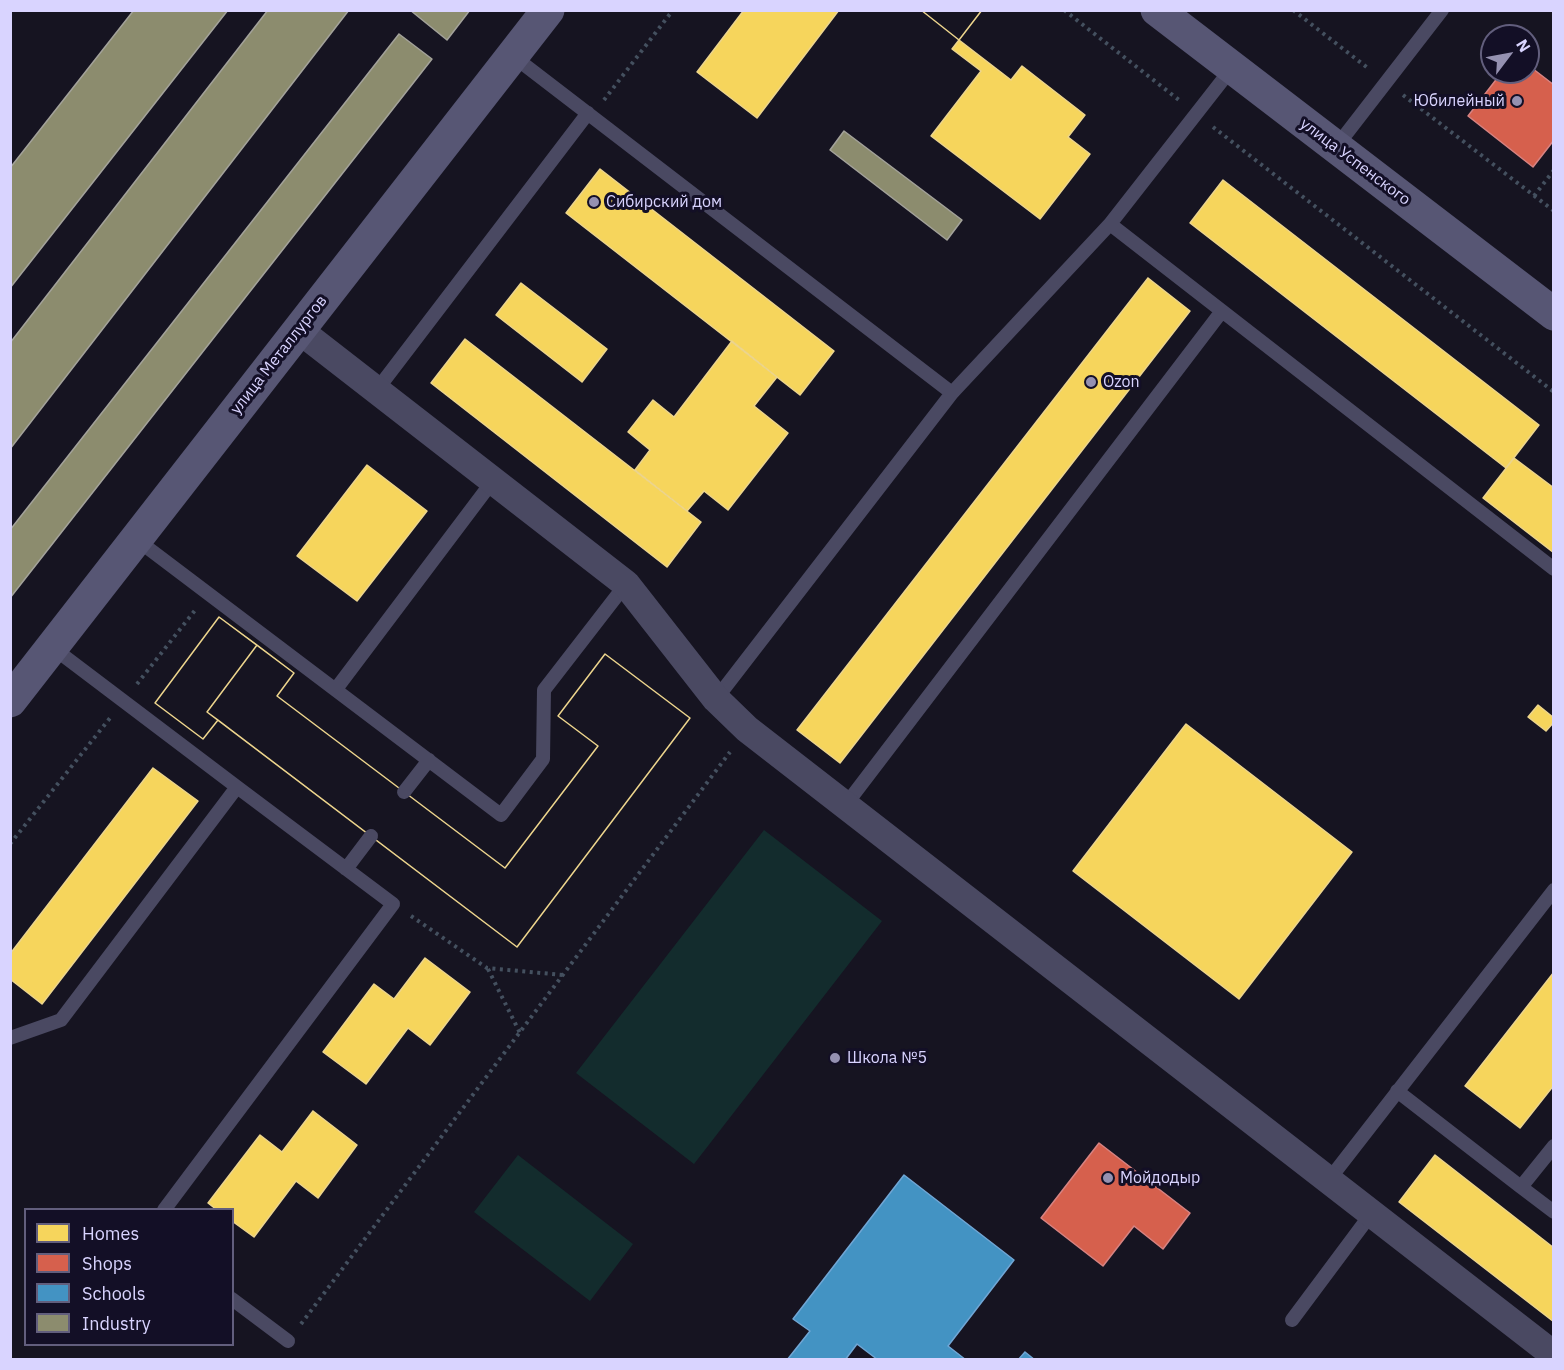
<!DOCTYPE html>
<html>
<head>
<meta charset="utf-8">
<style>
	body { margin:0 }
	#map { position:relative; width:1564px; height:1370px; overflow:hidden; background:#161421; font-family:"IBM Plex Sans",sans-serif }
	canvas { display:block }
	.frame { position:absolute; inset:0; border:12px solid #d9d4ff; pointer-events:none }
	.legend { position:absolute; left:24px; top:1208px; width:210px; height:138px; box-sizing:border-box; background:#130f26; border:2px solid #625e7d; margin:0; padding:8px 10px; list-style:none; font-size:18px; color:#d9d4ff }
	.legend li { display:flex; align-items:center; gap:12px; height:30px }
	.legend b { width:30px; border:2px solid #625e7d }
	.north { position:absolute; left:1480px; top:24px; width:60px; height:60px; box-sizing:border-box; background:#130f26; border:2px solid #625e7d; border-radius:50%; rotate:58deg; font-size:16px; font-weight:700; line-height:24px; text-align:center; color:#d9d4ff }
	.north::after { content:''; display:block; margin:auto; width:21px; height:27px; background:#9591b1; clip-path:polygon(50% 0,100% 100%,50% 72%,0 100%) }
</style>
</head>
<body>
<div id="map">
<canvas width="1564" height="1370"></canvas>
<div class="frame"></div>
<ul class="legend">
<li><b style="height:16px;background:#f6d55c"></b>Homes</li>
<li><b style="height:16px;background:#d6604d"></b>Shops</li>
<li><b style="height:16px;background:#4393c3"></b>Schools</li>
<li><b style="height:16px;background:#8c8c6e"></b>Industry</li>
</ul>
<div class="north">N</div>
</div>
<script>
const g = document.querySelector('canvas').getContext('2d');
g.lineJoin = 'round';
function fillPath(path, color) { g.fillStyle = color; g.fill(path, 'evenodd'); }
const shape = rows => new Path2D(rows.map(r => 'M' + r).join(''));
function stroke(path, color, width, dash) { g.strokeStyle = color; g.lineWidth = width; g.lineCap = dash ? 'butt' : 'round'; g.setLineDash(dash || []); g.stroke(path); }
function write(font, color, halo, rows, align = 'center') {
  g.font = font + ' "IBM Plex Sans",sans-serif'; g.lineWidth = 6; g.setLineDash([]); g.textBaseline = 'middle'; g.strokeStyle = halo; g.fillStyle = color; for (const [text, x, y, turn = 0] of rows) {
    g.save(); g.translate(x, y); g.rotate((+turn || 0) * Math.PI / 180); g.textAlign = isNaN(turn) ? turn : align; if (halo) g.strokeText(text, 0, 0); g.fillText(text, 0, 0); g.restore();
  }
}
const green = shape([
	[764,830,882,921,694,1164,576,1073],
	[518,1155,633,1244,590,1301,474,1212]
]);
const homes = shape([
	[744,10,839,10,757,118,697,72,744,10],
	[921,10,982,10,959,40,921,10],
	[921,10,982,10,959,40,921,10],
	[959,40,1011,80,1022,66,1085,115,1068,137,1090,154,1040,219,931,136,981,71,952,49,959,40],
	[600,169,834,351,800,395,566,213,600,169],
	[1223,180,1539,425,1506,468,1190,223,1223,180],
	[1148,278,1190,311,840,763,797,730,1148,278],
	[521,283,607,349,582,382,496,315,521,283],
	[465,339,701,522,667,567,431,383,465,339],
	[732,341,777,377,754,406,788,433,728,510,704,491,687,511,635,470,650,450,628,432,653,400,674,417,732,341],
	[1514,458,1554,488,1554,553,1483,498,1514,458],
	[367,465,427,511,357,601,297,556,367,465],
	[219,617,257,645,207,712,218,720,203,739,155,703,219,617],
	[219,617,294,673,277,696,505,868,598,746,558,716,605,654,690,718,517,947,218,720,203,739,155,703,219,617],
	[257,645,294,673,277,696,505,868,598,746,558,716,605,654,690,718,517,947,207,712,257,645],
	[1538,705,1554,718,1554,722,1546,731,1528,717,1538,705],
	[1186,724,1352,852,1239,999,1073,871,1186,724],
	[153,768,198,801,42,1004,10,979,10,954,153,768],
	[425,958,470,992,430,1045,408,1028,366,1084,323,1052,374,984,394,999,425,958],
	[1554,972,1554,1085,1520,1128,1465,1086,1554,972],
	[313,1111,357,1145,318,1198,296,1181,254,1237,232,1221,232,1210,217,1210,208,1203,260,1135,282,1152,313,1111],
	[1435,1155,1554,1248,1554,1322,1399,1202,1435,1155]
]);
const shops = shape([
	[1528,65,1554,85,1554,140,1533,167,1468,116,1502,72,1528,72,1528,65],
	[1099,1143,1190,1213,1163,1249,1134,1226,1103,1266,1041,1218,1099,1143]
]);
const schools = shape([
	[904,1175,1014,1260,948,1346,966,1360,878,1360,857,1344,845,1360,787,1360,810,1331,793,1319,904,1175],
	[1025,1352,1035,1360,1018,1360,1025,1352]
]);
const industry = shape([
	[134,10,228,10,10,288,10,168,134,10],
	[268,10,349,10,10,449,10,343,268,10],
	[410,10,470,10,447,40,410,10],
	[399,34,432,59,10,598,10,530,399,34],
	[844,131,962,220,947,240,830,150,844,131]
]);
const path = shape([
	[1064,10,1179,100],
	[1293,10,1369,69],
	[1403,95,1554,211],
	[604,100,673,10],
	[1213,127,1554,392],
	[1534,196,1554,170],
	[137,684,196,609],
	[10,844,110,718],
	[411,916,487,968,563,975],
	[488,969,520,1033],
	[301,1324,730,752]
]);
const lane = shape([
	[513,56,952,393],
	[1232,68,1110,224,1554,569],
	[1336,147,1442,10],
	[376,391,588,113],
	[136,539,501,815,543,759,544,690,626,584],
	[336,689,492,482],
	[716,699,952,393,1110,224],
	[404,792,429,760],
	[844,807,1222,311],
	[346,869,371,836],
	[10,1038,61,1020,237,787,52,647],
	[1397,1091,1521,1187,1554,1146],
	[1328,1181,1554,890],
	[1521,1187,1554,1212],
	[164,1210,393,904,237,787],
	[232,1299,288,1341],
	[1292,1320,1371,1214]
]);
const street = shape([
	[299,330,626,584,716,699,747,729,1554,1355]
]);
const secondary = shape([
	[1157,10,1554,314],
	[10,701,548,10]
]);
const markers = [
	[1517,101,6,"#9591b1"],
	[594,202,6,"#9591b1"],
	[1091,382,6,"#9591b1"],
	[835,1058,6,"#9591b1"],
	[1108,1178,6,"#9591b1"]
];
const poiNames = [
	["Юбилейный",1505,101,"right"],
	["Сибирский дом",606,202],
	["Ozon",1103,382],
	["Школа №5",847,1058],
	["Мойдодыр",1120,1178]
];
const streetNames = [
	["улица Успенского",1355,162,37],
	["улица Металлургов",279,355,-52]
];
fillPath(green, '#132c2d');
fillPath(homes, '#f6d55c');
stroke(homes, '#edd58d', 1.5);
fillPath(shops, '#d6604d');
stroke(shops, '#d78382', 1.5);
fillPath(schools, '#4393c3');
stroke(schools, '#70a6d5', 1.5);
fillPath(industry, '#8c8c6e');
stroke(industry, '#a3a29a', 1.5);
stroke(path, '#44505f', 4, [3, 4.5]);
stroke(lane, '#4a4962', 14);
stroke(street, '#4a4962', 28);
stroke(secondary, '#575674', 33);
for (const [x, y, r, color] of markers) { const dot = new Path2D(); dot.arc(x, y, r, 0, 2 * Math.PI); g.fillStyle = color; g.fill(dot); stroke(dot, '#130f26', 2); }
write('16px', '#d9d4ff', '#130f26', poiNames, 'left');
write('16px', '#d9d4ff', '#130f26', streetNames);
</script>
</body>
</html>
